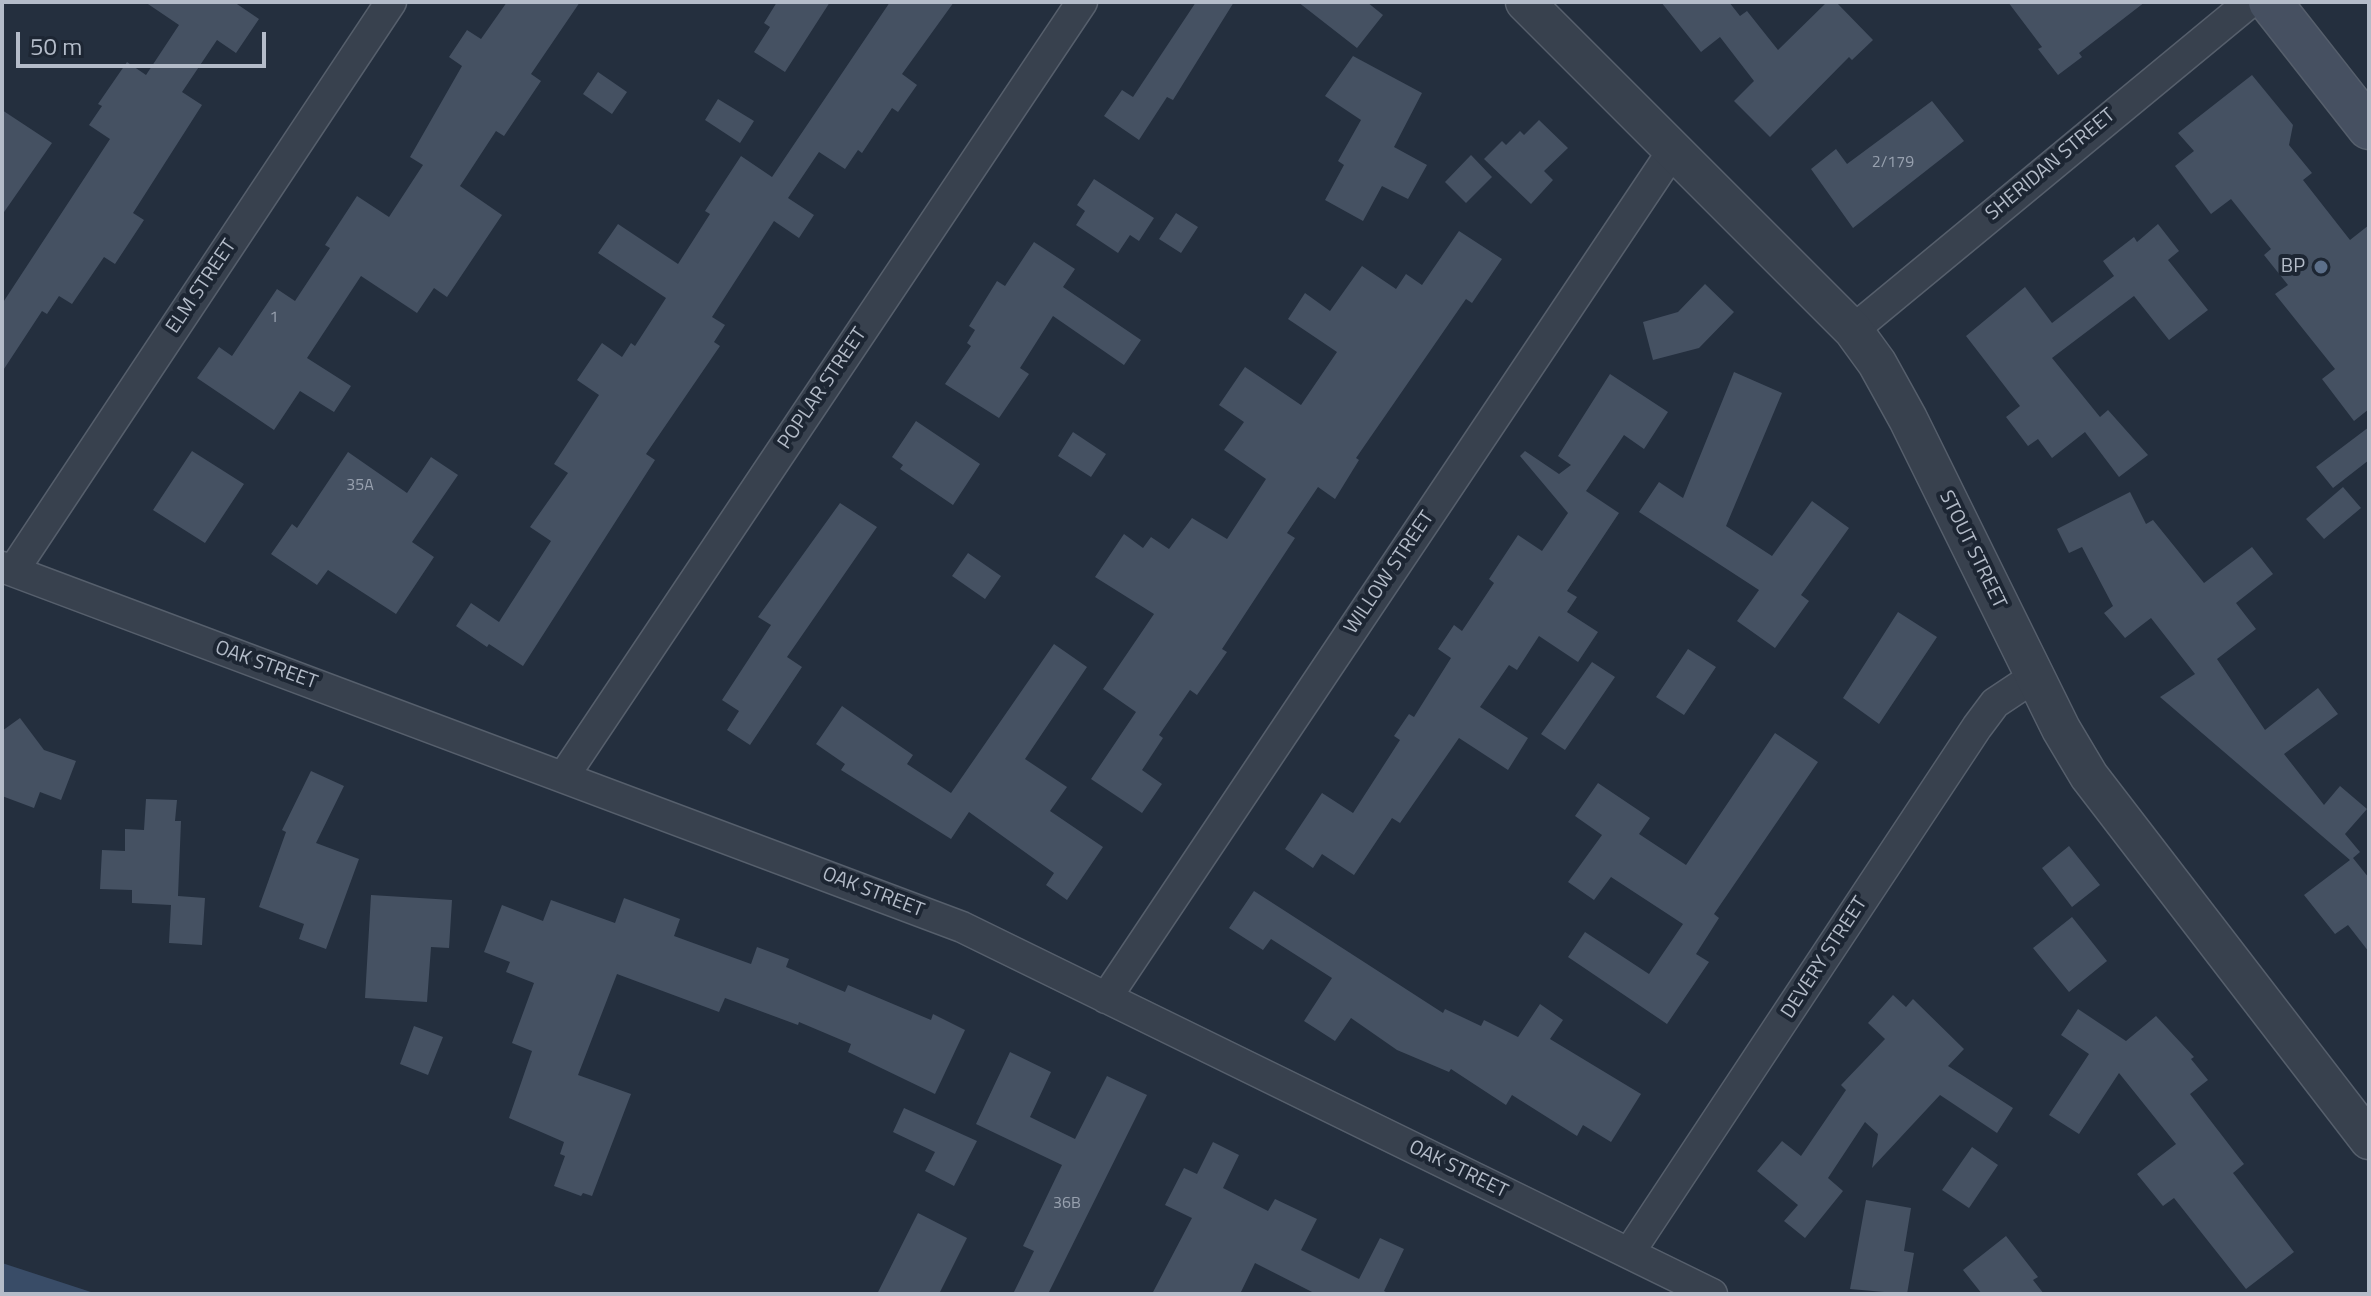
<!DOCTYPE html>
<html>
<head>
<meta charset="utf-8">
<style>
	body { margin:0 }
	#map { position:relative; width:2371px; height:1296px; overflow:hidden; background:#242f3e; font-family:"Titillium Web",sans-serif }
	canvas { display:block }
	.frame { position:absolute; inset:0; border:4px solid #b4bcc9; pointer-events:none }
	.scale { position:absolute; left:16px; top:32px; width:250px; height:36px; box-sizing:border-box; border:4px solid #b4bcc9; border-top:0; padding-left:10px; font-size:24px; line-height:28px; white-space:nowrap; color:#b4bcc9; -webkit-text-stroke:6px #1d2633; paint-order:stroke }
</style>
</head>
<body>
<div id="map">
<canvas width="2371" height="1296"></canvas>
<div class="frame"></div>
<div class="scale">50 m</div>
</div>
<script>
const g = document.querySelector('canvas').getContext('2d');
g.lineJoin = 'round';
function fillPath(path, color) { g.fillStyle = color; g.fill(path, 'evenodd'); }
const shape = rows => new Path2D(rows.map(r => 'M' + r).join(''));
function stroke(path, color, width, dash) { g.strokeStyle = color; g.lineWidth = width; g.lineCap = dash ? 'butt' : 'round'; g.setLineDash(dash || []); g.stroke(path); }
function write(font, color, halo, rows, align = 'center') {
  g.font = font + ' "Titillium Web",sans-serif'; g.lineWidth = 8; g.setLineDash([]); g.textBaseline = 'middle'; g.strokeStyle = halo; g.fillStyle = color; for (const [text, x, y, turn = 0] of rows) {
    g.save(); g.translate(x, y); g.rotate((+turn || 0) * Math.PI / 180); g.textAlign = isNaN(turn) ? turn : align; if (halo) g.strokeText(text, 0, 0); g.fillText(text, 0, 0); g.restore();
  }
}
const water = shape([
	[2,1263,97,1294,2,1294]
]);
const building = shape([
	[145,2,234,2,259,19,236,53,217,40,182,92,202,105,133,213,144,220,115,264,104,257,72,304,59,296,47,314,42,311,2,372,2,304,110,139,89,125,102,106,98,104,127,62,146,75,179,25],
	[507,2,580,2,531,74,541,81,504,136,496,131,460,186,502,215,447,297,434,288,417,313,361,276,307,358,351,386,334,412,300,391,274,430,197,378,219,347,232,356,277,289,295,301,330,248,325,245,357,196,389,217,423,165,410,157,462,66,449,57,467,30,481,39],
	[777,2,830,2,785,72,754,52,770,27,764,23],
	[890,2,954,2,902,74,917,85,898,112,892,108,862,153,858,150,845,169,819,152,788,198,814,215,799,238,774,221,712,317,725,325,714,342,720,346,646,454,655,460,523,666,489,644,487,647,456,626,471,603,499,622,551,541,530,527,568,473,554,464,599,395,577,380,602,343,622,357,631,343,635,346,666,298,598,253,618,224,678,264,710,214,705,211,741,156,772,177],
	[1196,2,1234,2,1173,100,1167,97,1139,140,1104,116,1122,90,1133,97],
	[1298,2,1367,2,1383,15,1357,48],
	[1661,2,1729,2,1740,16,1747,11,1778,50,1827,2,1836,2,1873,40,1852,60,1849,57,1770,137,1734,101,1754,81,1720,37,1701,52],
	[2008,2,2145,2,2079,53,2082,57,2058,75,2038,49,2042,47],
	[1353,56,1422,93,1394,147,1427,165,1408,199,1382,186,1363,221,1325,200,1344,165,1338,161,1361,120,1325,96],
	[598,72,627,92,612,114,583,94],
	[2252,75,2293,125,2289,145,2312,173,2303,180,2350,240,2369,225,2369,409,2354,421,2322,379,2335,369,2275,294,2288,285,2264,255,2271,249,2231,199,2211,214,2175,166,2194,151,2178,133],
	[718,99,754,121,740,143,705,120],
	[1932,101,1964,141,1853,228,1811,169,1836,149,1847,164],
	[2,110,52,143,2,215],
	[1539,120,1568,148,1544,171,1553,180,1531,204,1484,159,1502,141,1506,145,1520,131,1524,135],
	[1471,155,1492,177,1466,203,1445,182],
	[1094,179,1154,218,1139,241,1130,235,1118,253,1076,225,1085,211,1077,205],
	[1176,213,1198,227,1181,253,1159,239],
	[2158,224,2179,251,2168,260,2208,310,2169,340,2134,296,2052,358,2100,417,2108,410,2148,455,2119,477,2085,432,2052,458,2038,439,2028,446,2006,417,2020,406,1966,336,2025,287,2052,323,2114,276,2103,261,2134,237,2137,242],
	[1459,231,1502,259,1472,303,1466,299,1356,458,1359,460,1335,499,1318,487,1287,533,1295,538,1222,649,1227,652,1197,695,1190,690,1159,735,1163,738,1142,770,1162,784,1142,813,1091,779,1136,712,1103,689,1154,614,1095,577,1124,534,1143,548,1151,537,1169,549,1192,518,1227,539,1266,479,1224,450,1244,422,1219,405,1245,367,1301,405,1337,352,1288,319,1305,293,1330,311,1362,266,1396,289,1406,274,1422,285],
	[1034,242,1075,269,1063,287,1141,340,1124,365,1053,316,1020,368,1029,374,999,418,945,384,971,346,967,343,975,330,969,326,997,281,1005,286],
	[1705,284,1734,312,1699,348,1653,360,1643,322,1678,312],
	[1734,372,1782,393,1726,526,1772,556,1812,501,1849,528,1801,595,1809,601,1775,648,1737,621,1759,590,1639,512,1659,482,1683,498],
	[1610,374,1668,412,1644,449,1624,435,1586,491,1619,513,1567,591,1577,597,1567,612,1598,632,1578,662,1539,636,1517,670,1509,665,1480,707,1528,738,1508,770,1459,738,1400,823,1392,818,1354,875,1322,854,1313,868,1285,849,1322,793,1353,813,1400,740,1394,736,1409,714,1414,717,1451,658,1438,649,1454,625,1462,631,1494,583,1489,579,1518,535,1542,551,1568,513,1520,456,1525,451,1559,474,1571,465,1558,456],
	[916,421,980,464,953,505,900,469,903,465,892,457],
	[2369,427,2369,460,2333,488,2316,467],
	[1073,432,1106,454,1091,477,1058,456],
	[192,451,244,484,205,543,153,510],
	[348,452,407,493,431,457,458,475,412,542,434,557,396,614,328,570,317,585,271,554,292,524,297,528],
	[2343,487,2361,508,2324,539,2306,519],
	[2130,492,2146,524,2153,520,2204,583,2252,547,2273,574,2236,603,2256,629,2217,659,2265,730,2318,688,2338,714,2284,754,2324,805,2340,786,2367,809,2345,834,2360,852,2353,858,2369,878,2369,952,2348,925,2335,934,2304,895,2350,860,2160,697,2195,674,2151,618,2125,638,2104,613,2113,606,2082,547,2069,553,2057,529],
	[840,503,877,527,787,657,802,667,750,745,727,730,739,711,722,700,771,625,758,617],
	[968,553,1001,576,985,599,952,576],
	[1898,612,1937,637,1879,724,1843,698],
	[1054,644,1087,667,1025,759,1067,787,1050,811,1103,847,1067,900,1046,885,1054,873,969,812,951,839,841,770,845,764,816,744,842,706,913,755,907,764,951,793],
	[1688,649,1716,667,1684,715,1656,697],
	[1592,662,1615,677,1565,750,1541,734],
	[20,718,44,750,76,761,61,800,40,792,34,808,2,796,2,731],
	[1775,733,1818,762,1714,914,1719,918,1696,954,1709,962,1667,1024,1568,957,1585,932,1649,974,1683,924,1611,877,1594,900,1568,882,1602,835,1575,816,1598,783,1650,818,1639,834,1686,865],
	[311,771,344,786,316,843,359,859,326,949,299,939,304,924,259,907,286,832,282,830],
	[146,799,177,800,175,821,181,821,178,896,205,898,202,945,169,943,171,905,132,903,132,890,100,889,102,850,125,851,125,829,144,830],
	[2069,846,2100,885,2072,907,2042,868],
	[1254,891,1443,1013,1445,1009,1481,1026,1484,1020,1518,1037,1540,1004,1563,1020,1550,1039,1641,1094,1611,1142,1583,1125,1577,1136,1512,1095,1506,1105,1451,1069,1449,1072,1397,1050,1351,1018,1335,1041,1304,1021,1332,978,1271,939,1263,950,1229,928],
	[371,895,452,900,449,948,431,947,427,1002,365,998],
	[624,898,680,919,674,936,751,964,757,947,789,959,786,967,845,992,848,985,931,1020,933,1014,965,1030,935,1094,848,1052,851,1044,799,1022,798,1025,725,998,719,1012,617,974,578,1075,631,1094,592,1196,583,1193,581,1196,554,1186,565,1156,560,1154,564,1142,509,1118,532,1051,512,1043,534,983,506,972,510,962,484,952,502,905,543,921,551,900,615,923],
	[2072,917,2107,961,2069,992,2033,948],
	[1893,995,1906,1007,1913,999,1964,1049,1948,1066,2013,1108,1997,1133,1940,1095,1872,1168,1878,1134,1865,1122,1828,1178,1843,1191,1805,1238,1784,1221,1798,1205,1757,1171,1782,1141,1801,1156,1846,1090,1841,1085,1885,1039,1868,1023],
	[2078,1009,2126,1041,2156,1016,2194,1057,2191,1059,2208,1080,2190,1094,2244,1164,2233,1173,2294,1252,2246,1289,2174,1198,2163,1206,2137,1174,2176,1144,2119,1073,2079,1134,2049,1115,2089,1054,2061,1035],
	[414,1026,443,1037,428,1075,400,1064],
	[1010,1052,1051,1072,1030,1117,1075,1139,1107,1076,1147,1095,1048,1294,1013,1294,1034,1251,1023,1246,1062,1165,976,1124],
	[904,1108,977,1141,954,1186,925,1171,935,1152,893,1132],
	[1213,1142,1239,1155,1223,1188,1268,1211,1275,1199,1317,1219,1301,1250,1359,1279,1380,1238,1404,1249,1384,1291,1390,1294,1316,1294,1255,1263,1240,1294,1152,1294,1192,1218,1165,1205,1184,1168,1197,1174],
	[1972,1147,1998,1165,1969,1208,1942,1190],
	[1866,1200,1911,1208,1904,1251,1914,1253,1907,1294,1850,1289],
	[918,1213,967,1238,939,1294,877,1294],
	[2006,1236,2038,1277,2033,1280,2044,1294,1982,1294,1963,1270]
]);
const minor = shape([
	[1853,330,2250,2],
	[2,567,962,927,1712,1294],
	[13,571,391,2],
	[564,776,1082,2],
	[1106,998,1674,149],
	[1629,1253,1977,727,1995,703,2034,677]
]);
const tertiary = shape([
	[1525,2,1853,330,1877,363,1908,419,2061,729,2089,776,2369,1140]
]);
const secondary = shape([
	[2270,2,2369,128]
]);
const markers = [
	[2321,267,8,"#5c6f8a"]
];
const numberNames = [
	["2/179",1893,163],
	["1",274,318],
	["35A",360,486],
	["36B",1067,1204]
];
const streetNames = [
	["SHERIDAN STREET",2051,165,-40],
	["ELM STREET",202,287,-56],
	["POPLAR STREET",823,389,-56],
	["STOUT STREET",1972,550,64],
	["WILLOW STREET",1390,573,-56],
	["OAK STREET",266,666,20],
	["OAK STREET",873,893,21],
	["DEVERY STREET",1825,958,-57],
	["OAK STREET",1458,1170,26]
];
const poiNames = [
	["BP",2305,267]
];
fillPath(water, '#394c67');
fillPath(building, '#455162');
stroke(minor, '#565f6c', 33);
stroke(tertiary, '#565f6c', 41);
stroke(secondary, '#565f6c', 45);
stroke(minor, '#38414e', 30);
stroke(tertiary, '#38414e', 38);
stroke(secondary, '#465061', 42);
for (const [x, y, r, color] of markers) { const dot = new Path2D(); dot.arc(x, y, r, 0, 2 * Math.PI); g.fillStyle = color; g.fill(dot); stroke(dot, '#1d2633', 3); }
write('16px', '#98a1af', null, numberNames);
write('20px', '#b4bcc9', '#1d2633', streetNames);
write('20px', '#b4bcc9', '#1d2633', poiNames, 'right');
</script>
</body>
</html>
